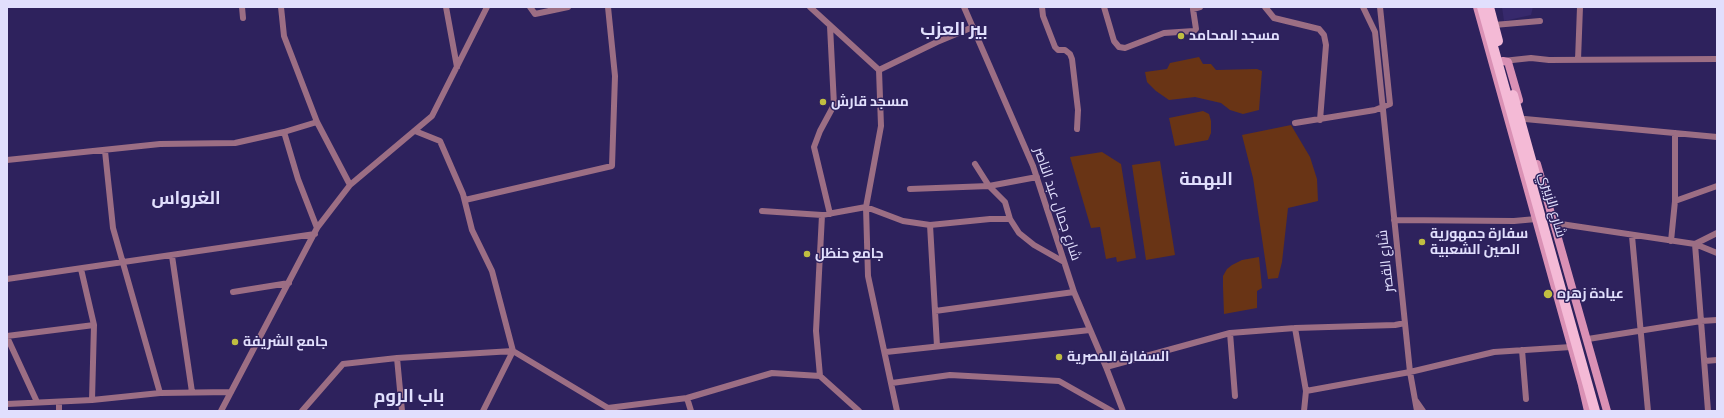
<!DOCTYPE html>
<html>
<head>
<meta charset="utf-8">
<style>
	body { margin:0 }
	#map { position:relative; width:1724px; height:418px; overflow:hidden; background:#2e225d; font-family:"Fira Sans Condensed",sans-serif }
	canvas { display:block }
	.frame { position:absolute; inset:0; border:8px solid #e1dffd; pointer-events:none }
</style>
</head>
<body>
<div id="map">
<canvas width="1724" height="418"></canvas>
<div class="frame"></div>
</div>
<script>
const g = document.querySelector('canvas').getContext('2d');
g.lineJoin = 'round';
function fillPath(path, color) { g.fillStyle = color; g.fill(path, 'evenodd'); }
const shape = rows => new Path2D(rows.map(r => 'M' + r).join(''));
function stroke(path, color, width, dash) { g.strokeStyle = color; g.lineWidth = width; g.lineCap = dash ? 'butt' : 'round'; g.setLineDash(dash || []); g.stroke(path); }
function write(font, color, halo, rows, align = 'center') {
  g.font = font + ' "Fira Sans Condensed",Cairo,sans-serif'; g.lineWidth = 3; g.setLineDash([]); g.textBaseline = 'middle'; g.strokeStyle = halo; g.fillStyle = color; for (const [text, x, y, turn = 0] of rows) {
    g.save(); g.translate(x, y); g.rotate((+turn || 0) * Math.PI / 180); g.textAlign = isNaN(turn) ? turn : align; if (halo) g.strokeText(text, 0, 0); g.fillText(text, 0, 0); g.restore();
  }
}
const built = shape([
	[1502,7,1533,7,1531,15,1504,21]
]);
const green = shape([
	[1199,57,1203,64,1211,64,1216,70,1257,69,1262,71,1259,110,1243,114,1230,110,1221,103,1195,97,1169,100,1156,91,1147,82,1145,72,1167,69,1170,63],
	[1203,111,1209,114,1211,121,1211,133,1208,140,1175,146,1169,118],
	[1291,125,1310,157,1317,179,1318,201,1288,208,1282,262,1278,278,1268,279,1253,178,1242,135],
	[1102,152,1121,164,1136,258,1117,262,1116,257,1106,259,1100,227,1091,228,1070,157],
	[1160,161,1175,255,1146,260,1132,165],
	[1259,257,1262,288,1257,291,1257,308,1224,314,1223,287,1223,276,1227,269,1232,265,1242,260]
]);
const minor = shape([
	[242,7,243,18],
	[281,7,284,36,317,122,350,185],
	[446,7,457,67],
	[530,7,535,14,568,7],
	[810,7,879,70,881,126,866,207,868,276,897,411],
	[964,7,1033,166,1074,292,1106,367,1123,411],
	[1042,7,1043,16,1055,47,1058,50,1065,50,1070,54,1072,59,1078,110,1077,129],
	[1104,7,1114,41,1119,47,1125,48,1164,33,1194,31,1196,29,1193,9,1200,7],
	[1265,7,1274,18,1319,29,1324,35,1326,45,1320,120],
	[1363,7,1375,32,1410,372,1417,411],
	[1494,25,1540,21],
	[1578,60,1580,7],
	[1503,61,1531,58,1549,60,1717,59],
	[879,70,937,42,973,27],
	[1525,119,1717,137],
	[1295,123,1375,110,1390,104,1380,7],
	[415,131,440,141,463,194,472,230,492,271,513,351,483,411],
	[284,132,298,179,317,228],
	[105,151,113,228,160,393],
	[7,160,160,144,235,143,284,132,317,122],
	[975,164,989,186,1005,202,1010,219],
	[910,189,989,186,1037,177],
	[465,200,612,166,615,76,608,7],
	[1675,201,1717,186],
	[762,211,822,215],
	[830,214,814,147,820,131,834,105,830,26],
	[1394,220,1514,221,1536,219],
	[1554,223,1695,244,1717,253],
	[930,225,937,346],
	[1632,236,1648,411],
	[1671,241,1675,201,1675,133],
	[172,256,192,392],
	[81,269,94,325,92,400],
	[7,279,315,234],
	[233,292,289,283],
	[935,311,1074,292],
	[1295,328,1306,391,1304,411],
	[1230,333,1235,396],
	[7,336,94,325],
	[7,337,37,402],
	[1588,339,1701,321,1717,320],
	[1522,350,1526,399],
	[886,352,1090,330],
	[397,358,402,411],
	[1705,361,1717,360],
	[1106,367,1230,333,1295,328,1395,325,1405,323],
	[820,376,816,331,822,215,866,207,903,221,930,225,990,219,1010,219,1019,233,1034,245,1064,262],
	[892,383,950,375,1059,381,1112,411],
	[1306,391,1410,372,1494,352,1571,347],
	[687,398,691,411],
	[1416,401,1423,411],
	[7,404,92,400,160,393,231,392],
	[59,411,59,402],
	[221,411,317,228,350,185,432,116,487,7],
	[302,411,343,364,397,358,513,351,608,408,687,398,772,373,820,376,859,411],
	[1708,411,1695,244,1717,233]
]);
const secondary = shape([
	[1477,7,1582,385,1588,411],
	[1503,61,1508,62,1519,100],
	[1537,164,1607,411]
]);
const primary = shape([
	[1482,7,1595,411],
	[1489,7,1498,41],
	[1513,95,1535,174]
]);
const markers = [
	[1181,36,4,"#c0be41"],
	[823,102,4,"#c0be41"],
	[1422,242,4,"#c0be41"],
	[807,254,4,"#c0be41"],
	[1548,294,5,"#c0be41"],
	[235,342,4,"#c0be41"],
	[1059,357,4,"#c0be41"]
];
const poiNames = [
	["مسجد المحامد",1189,36],
	["مسجد قارش",831,102],
	["سفارة جمهورية",1430,234],
	["الصين الشعبية",1430,250],
	["جامع حنظل",815,254],
	["عيادة زهره",1557,294],
	["جامع الشريفة",243,342],
	["السفارة المصرية",1067,357]
];
const streetNames = [
	["شارع جمال عبد الناصر",1057,204,71],
	["شارع الزبيري",1552,205,74],
	["شارع القصر",1386,261,-96]
];
const districtNames = [
	["بير العزب",954,30],
	["البهمة",1206,180],
	["الغرواس",186,199],
	["باب الروم",409,397]
];
fillPath(built, '#37296c');
fillPath(green, '#693415');
stroke(minor, '#9c6e84', 6);
stroke(secondary, '#da91b5', 8);
stroke(primary, '#f4bad6', 10);
for (const [x, y, r, color] of markers) { const dot = new Path2D(); dot.arc(x, y, r, 0, 2 * Math.PI); g.fillStyle = color; g.fill(dot); stroke(dot, '#2e225d', 1.5); }
write('bold 14px', '#e1dffd', '#2e225d', poiNames, 'left');
write('14px', '#e1dffd', '#2e225d', streetNames);
write('bold 18px', '#e1dffd', '#2e225d', districtNames);
</script>
</body>
</html>
